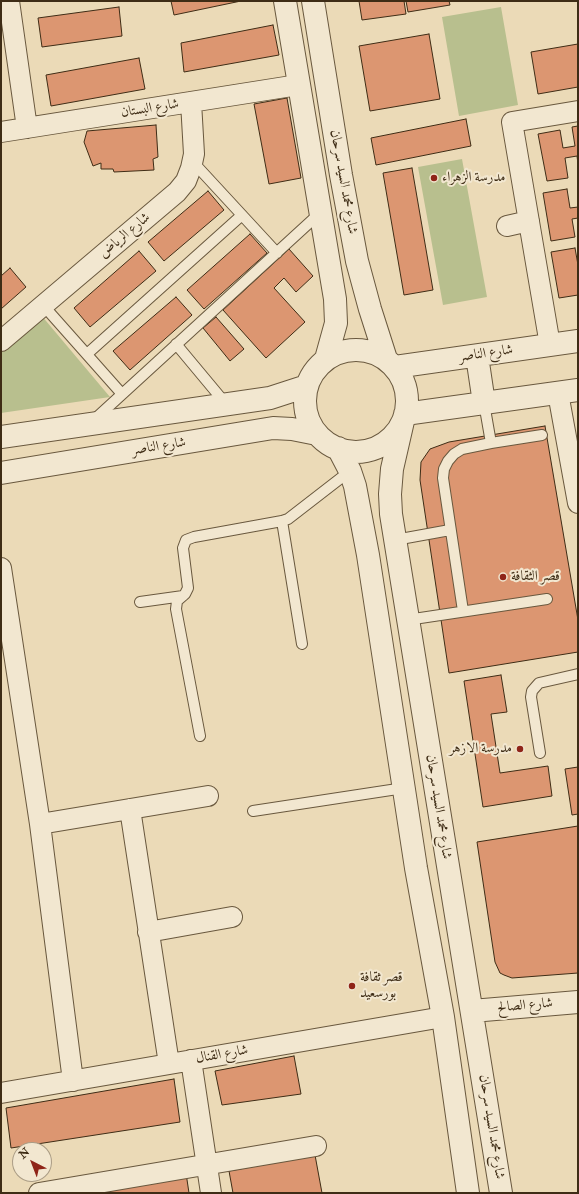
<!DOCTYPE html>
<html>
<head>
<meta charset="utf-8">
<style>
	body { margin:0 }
	#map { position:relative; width:579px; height:1194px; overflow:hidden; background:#ebdab7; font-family:"IM FELL Double Pica",serif }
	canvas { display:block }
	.frame { position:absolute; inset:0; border:2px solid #3e2c15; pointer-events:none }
	.north { position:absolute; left:12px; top:1142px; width:40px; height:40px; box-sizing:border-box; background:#f2e7d0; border:1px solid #aa9c85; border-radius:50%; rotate:318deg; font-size:11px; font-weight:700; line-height:16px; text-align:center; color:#3e2c15 }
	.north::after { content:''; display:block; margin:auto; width:14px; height:18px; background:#8f2418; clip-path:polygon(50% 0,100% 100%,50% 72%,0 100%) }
</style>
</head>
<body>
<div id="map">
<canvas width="579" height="1194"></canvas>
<div class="frame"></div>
<div class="north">N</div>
</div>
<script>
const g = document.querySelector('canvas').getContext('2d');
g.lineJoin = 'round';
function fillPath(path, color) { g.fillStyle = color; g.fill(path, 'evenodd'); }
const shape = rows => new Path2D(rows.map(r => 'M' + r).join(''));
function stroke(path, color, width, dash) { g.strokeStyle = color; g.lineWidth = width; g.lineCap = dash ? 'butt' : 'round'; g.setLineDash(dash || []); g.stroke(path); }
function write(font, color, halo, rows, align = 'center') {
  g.font = font + ' "IM FELL Double Pica",Amiri,serif'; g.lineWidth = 4; g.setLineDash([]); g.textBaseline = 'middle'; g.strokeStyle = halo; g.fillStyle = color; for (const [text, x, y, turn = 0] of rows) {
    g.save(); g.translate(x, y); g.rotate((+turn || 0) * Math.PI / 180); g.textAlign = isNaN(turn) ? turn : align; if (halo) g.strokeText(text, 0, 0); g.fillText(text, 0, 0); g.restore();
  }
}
const green = shape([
	[501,7,518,105,459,116,442,17],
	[462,159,487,297,443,305,418,167],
	[41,315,110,397,1,413,1,349]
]);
const building = shape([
	[171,1,241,1,174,15,171,1],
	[359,1,404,1,406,14,362,20,359,1],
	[406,1,449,1,450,5,408,12,406,1],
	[119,7,122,36,42,47,38,18,119,7],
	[273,25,279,55,184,72,181,43,273,25],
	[429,34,440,99,370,111,359,46,429,34],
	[578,44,578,87,538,94,531,52,578,44],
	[139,58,145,89,51,106,46,75,139,58],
	[287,98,301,178,269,184,254,104,287,98],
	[466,119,471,146,376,165,371,138,466,119],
	[156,125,158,157,153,159,154,170,114,172,113,169,101,169,101,163,93,166,84,142,87,131,156,125],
	[578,126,578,164,577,156,565,158,568,178,547,181,538,134,560,130,563,148,575,146,572,127,578,126],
	[412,168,433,290,404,295,383,173,412,168],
	[567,189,570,208,578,207,578,218,572,219,575,237,551,241,543,193,567,189],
	[208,191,224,210,164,261,148,242,208,191],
	[250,234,267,253,204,309,187,290,250,234],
	[575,248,578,265,578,295,559,298,551,252,575,248],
	[289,249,313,276,296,292,284,278,274,288,305,322,266,358,223,310,289,249],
	[139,251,156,271,90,327,74,308,139,251],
	[10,268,26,287,1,309,1,276,10,268],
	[176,297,192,315,130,370,113,351,176,297],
	[216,317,244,349,230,361,203,328,216,317],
	[545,426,578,620,578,652,449,673,420,480,421,462,430,449,449,442,545,426],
	[501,675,507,712,491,714,500,773,548,766,552,796,483,807,464,681,501,675],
	[578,767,578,814,572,815,565,769,578,767],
	[578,826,578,973,512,978,504,975,500,973,495,962,477,842,578,826],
	[294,1056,301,1094,222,1105,215,1071,294,1056],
	[174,1079,180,1122,11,1148,6,1108,174,1079],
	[315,1155,322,1193,233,1193,229,1171,315,1155],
	[186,1173,189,1193,77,1193,186,1173]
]);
const service = shape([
	[193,162,277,253],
	[43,305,122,394],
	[176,344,226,404],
	[87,354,242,215],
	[484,403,491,443],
	[95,419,320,213],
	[282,521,302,644],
	[395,540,450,530],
	[140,602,183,596],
	[463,611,443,478,444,469,448,461,454,454,462,449,491,443,542,435],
	[407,620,547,599],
	[200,736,176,609,177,601,185,594,188,588,183,548,186,540,194,537,282,521,288,519,350,471],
	[540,753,531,697,532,691,539,683,578,674],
	[253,811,404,788]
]);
const minor = shape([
	[9,1,27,128],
	[1,132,298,85],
	[507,226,529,221],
	[1,341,177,192,186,181,191,168,194,154,191,102],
	[550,345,512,122,578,111],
	[558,393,578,503],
	[1,568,40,824,73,1081],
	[130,809,169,1064],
	[40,824,208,796],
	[148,932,232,917],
	[191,1060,211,1193],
	[1,1093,443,1017],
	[39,1193,316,1146]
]);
const tertiary = shape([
	[285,1,335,299,336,323,326,359],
	[313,1,341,175,357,261,370,309,386,359],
	'305 401a51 51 0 1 1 102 0a51 51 0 1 1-102 0Z',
	[477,356,484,403],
	[395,367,578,341],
	[405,414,578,390],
	[403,421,392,469,390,494,391,514,501,1193],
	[1,437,270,398,307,386],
	[338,448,350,471,355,486,368,555,416,868,443,1017,468,1193],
	[1,473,273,428,292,429,317,434],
	[472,1011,578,1002]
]);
const markers = [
	[434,178,4,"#8f2418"],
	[503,577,4,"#8f2418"],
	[520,749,4,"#8f2418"],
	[352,986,4,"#8f2418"]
];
const streetNames = [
	["شارع البستان",150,109,-9],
	["شارع محمد السيد سرحان",343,182,80],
	["شارع الرياض",125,236,-40],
	["شارع الناصر",486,354,-8],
	["شارع الناصر",159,447,-9],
	["شارع محمد السيد سرحان",438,807,81],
	["شارع الصالح",525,1006,-5],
	["شارع القنال",222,1055,-10],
	["شارع محمد السيد سرحان",491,1127,81]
];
const poiNames = [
	["مدرسة الزهراء",442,178],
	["قصر الثقافة",511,577],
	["مدرسة الازهر",512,749,"right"],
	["قصر ثقافة",360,978],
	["بورسعيد",360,994]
];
fillPath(green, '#b8bf8e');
fillPath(building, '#dc9671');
stroke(building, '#3e2c15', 1);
stroke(service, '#69583e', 12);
stroke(minor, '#69583e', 22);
stroke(tertiary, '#69583e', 24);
stroke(service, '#f2e7d0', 10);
stroke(minor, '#f2e7d0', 20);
stroke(tertiary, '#f2e7d0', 22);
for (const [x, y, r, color] of markers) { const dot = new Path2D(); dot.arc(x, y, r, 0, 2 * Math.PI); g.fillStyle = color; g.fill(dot); stroke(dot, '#f2e7d0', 1.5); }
write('14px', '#3e2c15', '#f2e7d0', streetNames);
write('14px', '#3e2c15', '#f2e7d0', poiNames, 'left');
</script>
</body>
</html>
